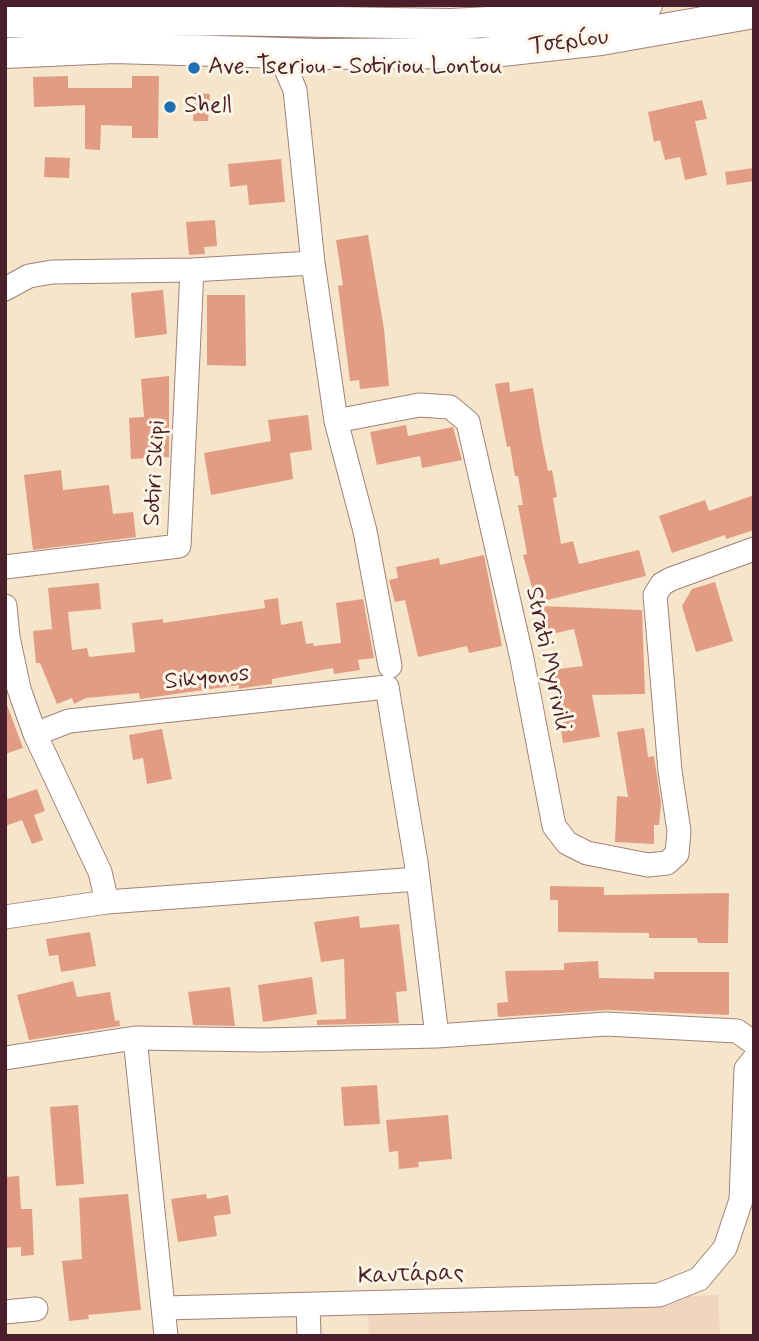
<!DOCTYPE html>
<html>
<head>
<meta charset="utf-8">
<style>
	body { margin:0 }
	#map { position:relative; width:759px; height:1341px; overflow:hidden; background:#f5e5ca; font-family:Mynerve,sans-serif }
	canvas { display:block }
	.frame { position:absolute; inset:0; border:7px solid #4a1f2b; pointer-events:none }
</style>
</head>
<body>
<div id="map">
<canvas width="759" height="1341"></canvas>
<div class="frame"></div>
</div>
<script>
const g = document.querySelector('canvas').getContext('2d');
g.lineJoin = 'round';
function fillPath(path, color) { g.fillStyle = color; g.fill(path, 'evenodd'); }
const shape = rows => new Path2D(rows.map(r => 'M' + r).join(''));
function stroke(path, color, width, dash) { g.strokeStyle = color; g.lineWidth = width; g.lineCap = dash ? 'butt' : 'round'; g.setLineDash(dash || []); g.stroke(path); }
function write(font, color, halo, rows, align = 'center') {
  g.font = font + ' Mynerve,sans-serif'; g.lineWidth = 6; g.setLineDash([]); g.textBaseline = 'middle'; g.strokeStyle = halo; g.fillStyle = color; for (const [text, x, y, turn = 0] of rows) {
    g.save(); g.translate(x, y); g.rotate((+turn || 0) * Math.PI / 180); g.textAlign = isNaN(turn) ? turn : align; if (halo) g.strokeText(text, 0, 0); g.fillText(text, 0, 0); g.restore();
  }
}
const built = shape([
	[718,1295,720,1336,369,1336,368,1307]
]);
const building = shape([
	[68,76,68,88,132,88,132,76,159,76,158,138,132,138,132,126,101,125,100,150,85,149,85,105,34,107,33,77],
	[194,93,210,94,208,121,193,121],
	[702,100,707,119,695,121,707,175,685,180,680,157,665,160,660,140,654,142,648,112],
	[45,157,70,158,69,178,44,177],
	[281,159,285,202,249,205,247,185,230,187,228,164],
	[754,168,754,181,727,185,725,172],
	[215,220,217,246,204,247,205,254,189,255,186,222],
	[368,235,384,329,389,386,360,389,359,380,350,381,338,286,343,285,336,240],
	[163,290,167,334,135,338,131,293],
	[207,295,245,295,246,366,207,365],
	[169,376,169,457,131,459,129,418,144,417,141,379],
	[509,382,510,392,533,388,542,442,548,471,552,470,557,497,553,498,561,544,573,541,579,564,639,550,646,576,539,602,535,599,523,555,527,554,518,505,523,505,518,476,515,476,510,446,507,447,495,384],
	[308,415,312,450,290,453,293,479,211,495,204,453,271,441,268,420],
	[406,425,408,436,453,427,462,460,422,468,420,456,377,465,370,432],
	[61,470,63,490,109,485,113,514,133,512,136,537,33,550,24,475],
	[754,495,754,530,726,539,725,535,672,553,659,516,705,500,709,511],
	[484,555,502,646,469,653,467,646,418,657,405,600,395,602,389,580,398,578,396,567,439,558,440,565],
	[715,582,733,641,696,652,682,606,692,589],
	[99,583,101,609,68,612,72,650,87,648,89,657,135,652,132,623,163,619,163,623,265,608,264,600,278,598,281,625,302,621,306,644,313,643,314,646,341,643,336,603,363,599,374,658,358,660,360,670,334,674,333,668,272,679,272,684,243,688,239,689,239,685,140,699,139,693,86,698,74,704,72,698,57,704,40,663,36,663,33,631,52,629,48,588],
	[540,606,642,610,645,694,592,695,600,737,563,743,552,670,583,666,574,629,547,635],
	[7,705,23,748,5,754,5,706],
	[644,728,648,757,654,756,656,769,661,803,659,825,654,825,654,844,615,842,617,796,628,797,617,732],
	[162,729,172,779,147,784,143,758,133,760,129,735],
	[37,789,45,811,34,815,43,840,32,844,22,820,5,826,5,800],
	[550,886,604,887,604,895,729,893,728,943,698,943,697,938,649,938,649,933,558,932,558,900,550,900],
	[359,916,360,928,399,924,407,991,396,992,399,1023,317,1025,317,1020,346,1019,344,959,321,962,314,922],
	[90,932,96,966,61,972,58,955,49,956,46,939],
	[598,961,599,978,654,979,654,972,729,972,729,1015,607,1010,498,1017,497,1003,508,1002,505,971,564,970,564,963],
	[312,977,317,1014,263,1022,258,985],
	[73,981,77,997,110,992,115,1021,119,1020,120,1026,29,1040,17,995],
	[230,987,235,1026,193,1025,188,992],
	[377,1085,380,1124,344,1126,341,1087],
	[78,1105,84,1184,56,1186,50,1107],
	[448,1115,452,1159,418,1162,419,1167,399,1169,398,1151,389,1152,386,1120],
	[19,1176,21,1209,32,1209,34,1255,21,1256,21,1247,5,1248,5,1177],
	[128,1194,141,1310,88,1315,89,1319,69,1321,62,1261,82,1259,79,1198],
	[206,1194,207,1199,228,1195,231,1214,214,1216,217,1236,178,1242,171,1199]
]);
const minor = shape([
	[279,53,295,90,313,263,336,421,365,531,390,666],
	[5,289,29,276,52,272,192,270,313,263],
	[336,421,419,405,450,407,468,422,522,659,554,826,567,843,587,853,648,865,667,863,677,854,679,831,670,771,655,595,662,584,671,579,754,549],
	[5,567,179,546,192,270],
	[5,606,8,637,19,689,35,734,100,872,107,902],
	[35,734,69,721,387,687,416,862,437,1036],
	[5,917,107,902,418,879],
	[135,1038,166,1336],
	[5,1058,135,1038,263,1040,437,1036,606,1024,737,1031,754,1043],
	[308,1305,309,1336],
	[165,1308,659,1295,699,1279,725,1248,741,1200,746,1069,754,1059],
	[5,1312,36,1309]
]);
const major = shape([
	[5,22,219,20,450,24,549,19,647,5],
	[5,53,114,48,318,54,484,53,601,40,754,13]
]);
const markers = [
	[194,68,7,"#1f6fb2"],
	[170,107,7,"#1f6fb2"]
];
const streetNames = [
	["Τσερίου",569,43,-7],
	["Sotiri Skipi",156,473,-87],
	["Strati Myrivili",547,659,78],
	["Sikyonos",207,679,-6],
	["Καντάρας",411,1276,-2]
];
const poiNames = [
	["Ave. Tseriou - Sotiriou Lontou",208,68],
	["Shell",184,107]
];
fillPath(built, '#f0d6bc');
fillPath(building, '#e29c83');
stroke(minor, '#a0827a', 25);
stroke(major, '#a0827a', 32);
stroke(minor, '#fff', 23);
stroke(major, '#fff', 30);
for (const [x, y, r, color] of markers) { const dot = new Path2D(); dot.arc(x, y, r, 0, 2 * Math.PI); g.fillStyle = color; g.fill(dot); stroke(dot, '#fcf5e5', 2.5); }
write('24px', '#4a1f2b', '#fcf5e5', streetNames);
write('24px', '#4a1f2b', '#fcf5e5', poiNames, 'left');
</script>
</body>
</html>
